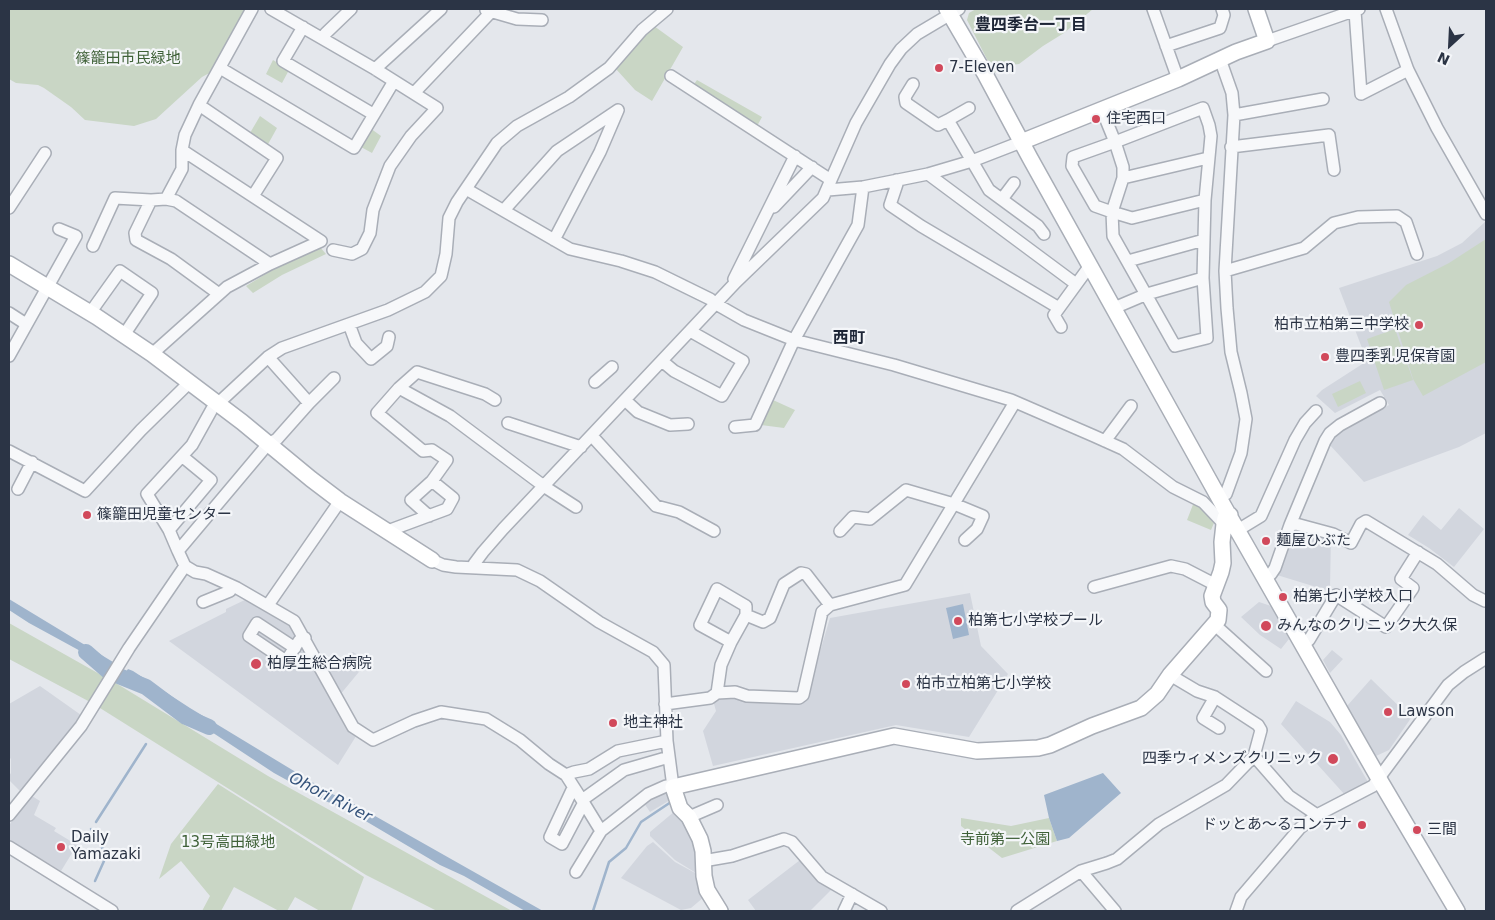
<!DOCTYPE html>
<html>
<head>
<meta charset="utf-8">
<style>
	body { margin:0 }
	#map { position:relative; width:1495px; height:920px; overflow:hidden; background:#e4e7ec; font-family:"DejaVu Sans",sans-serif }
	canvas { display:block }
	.frame { position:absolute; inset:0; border:10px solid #2b3445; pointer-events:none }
	.north { position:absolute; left:1425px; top:20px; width:50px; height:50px; -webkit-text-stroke:4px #f4f6f9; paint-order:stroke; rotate:205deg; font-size:14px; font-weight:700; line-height:20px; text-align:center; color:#2b3445 }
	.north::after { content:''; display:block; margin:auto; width:18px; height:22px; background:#2b3445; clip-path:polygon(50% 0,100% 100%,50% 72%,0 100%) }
</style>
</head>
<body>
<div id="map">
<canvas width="1495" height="920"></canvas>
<div class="frame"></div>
<div class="north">N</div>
</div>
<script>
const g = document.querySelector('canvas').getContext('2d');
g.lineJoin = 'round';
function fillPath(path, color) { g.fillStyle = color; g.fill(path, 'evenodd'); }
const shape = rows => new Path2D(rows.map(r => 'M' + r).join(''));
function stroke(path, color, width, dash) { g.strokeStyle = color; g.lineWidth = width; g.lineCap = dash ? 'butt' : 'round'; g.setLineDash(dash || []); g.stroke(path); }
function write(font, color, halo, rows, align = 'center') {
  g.font = font + ' "DejaVu Sans","Noto Sans JP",sans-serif'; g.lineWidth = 4.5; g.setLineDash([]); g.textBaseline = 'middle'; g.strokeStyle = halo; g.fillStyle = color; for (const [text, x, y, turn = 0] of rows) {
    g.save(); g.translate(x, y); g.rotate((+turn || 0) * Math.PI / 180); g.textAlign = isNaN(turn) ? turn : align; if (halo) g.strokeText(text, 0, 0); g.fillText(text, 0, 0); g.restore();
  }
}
const built = shape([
	[1486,221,1486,433,1459,447,1364,482,1328,443,1344,427,1389,405,1380,390,1335,413,1316,396,1322,390,1367,361,1339,288,1437,256,1462,243],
	[1459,508,1484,529,1454,567,1429,548,1408,535,1423,515,1441,530],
	[1297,528,1331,535,1330,588,1326,590,1277,575,1292,530],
	[970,593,981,646,1008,674,969,737,896,725,713,766,703,731,716,711,713,700,725,695,806,699,830,618],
	[251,597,290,621,358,733,338,765,169,641,226,612,226,609],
	[1259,602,1271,606,1289,639,1281,649,1260,635,1241,617],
	[1332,650,1343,659,1330,673,1323,660],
	[353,652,368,661,339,696,325,670,326,666],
	[1371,679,1411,718,1389,750,1376,756,1347,706],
	[40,686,81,715,22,793,9,780,9,776,11,773,11,759,9,757,9,704],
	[1296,701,1330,722,1341,735,1368,782,1345,795,1281,724],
	[666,788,670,800,650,812,642,800],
	[32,796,40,801,34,815,56,828,54,831,77,845,61,871,9,840,9,826,17,812],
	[675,811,690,829,697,852,696,873,675,860,650,836,650,832],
	[653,842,675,862,697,874,704,897,691,908,681,910,621,878,647,846],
	[804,857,833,888,810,911,756,911,748,900]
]);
const green = shape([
	[9,9,247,9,215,70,202,77,156,119,134,126,85,120,71,107,44,88,38,85,16,83,9,79],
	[976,9,1093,9,1064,33,1043,46,1019,64,1011,65,994,73,967,20,969,13],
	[654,26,683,47,652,101,635,90,616,69],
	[273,60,289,70,282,83,266,74],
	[697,80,762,117,756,128,692,87],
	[260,116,277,128,267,146,250,133],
	[370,128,381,136,372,153,361,147],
	[1486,239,1486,362,1423,396,1413,379,1389,302,1406,285,1449,263],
	[319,246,326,254,282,275,253,293,246,286,274,269],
	[1395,329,1413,380,1384,390,1367,339],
	[1360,381,1366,393,1338,407,1332,394],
	[773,400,795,410,784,428,761,425],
	[1194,502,1200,505,1214,523,1211,530,1187,520],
	[9,623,119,685,268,776,512,911,437,911,366,875,92,703,9,659],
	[218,784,364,877,351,911,320,911,295,897,287,911,279,911,234,887,221,911,202,911,210,896,181,861,159,879,171,844],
	[961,818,1011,826,1049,818,1057,841,1002,858,961,826]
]);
const water = shape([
	[9,599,113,662,111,672,95,659,29,623,9,610],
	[963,604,969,635,953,639,946,608],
	[128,669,133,671,190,708,332,794,345,799,543,911,525,911,464,876,440,865,347,810,323,800,274,773,154,694,123,676],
	[1103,773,1121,793,1069,838,1057,841,1049,818,1044,795]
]);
const stream = shape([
	[96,822,146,744],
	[91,829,99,839,103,850,104,861,95,881],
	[593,911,609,862,626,848,641,822,671,802]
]);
const river = shape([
	[86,652,109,672,146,687,186,717,209,727]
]);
const street = shape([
	[271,9,375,69,437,108,411,136,390,166,373,210,370,233,362,249,352,254,333,250],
	[1153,9,1178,79],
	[1386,9,1408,70,1437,128,1486,214],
	[486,10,517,19,542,20],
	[1355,11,1361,94,1408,70],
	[303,27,283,61,373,114],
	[322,38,326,33,351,9],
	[1267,41,1359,9],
	[1166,46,1220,28,1224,15,1222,9],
	[220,68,354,148,394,81],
	[375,69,441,9],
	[671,76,831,180],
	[913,84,905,97,906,103,938,125,948,120,989,190,1038,226,1044,234],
	[414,93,491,12],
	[199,105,277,158,253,196],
	[1102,110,1115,142,1123,167,1123,178,1112,212,1113,236,1175,346,1207,338,1203,278,1205,200,1211,136,1209,125,1203,108,1115,142,1073,157,1072,166,1095,206,1112,212,1132,218,1205,200],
	[1234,115,1323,99],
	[948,120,969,108],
	[1231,147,1329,135,1334,170],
	[928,174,1076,284],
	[1123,178,1208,158],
	[896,180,897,184,890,205,921,226,1059,308],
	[466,189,570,249,621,261,655,272,710,299,716,304,744,320,794,340,894,365,1011,400,1094,436,1123,449,1173,487,1203,502,1224,524],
	[828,190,863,187,928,174,972,161,1021,142],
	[166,199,182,169,182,150],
	[1002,199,1014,183],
	[151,200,135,233,136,240,171,259,219,294],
	[774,207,812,167],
	[9,208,45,153],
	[504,210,557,151,618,110,600,152,554,240],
	[93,246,115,198,151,200,166,199,176,201,270,264,321,241,182,150,185,135,199,105,252,9],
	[1128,261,1204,240],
	[1225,271,1304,248,1334,223,1358,217,1397,216,1406,222,1417,254],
	[736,281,734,279,795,156],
	[1114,308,1147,294,1203,278],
	[9,313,26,324],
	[90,313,120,271,152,293,124,335],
	[349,324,356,343,371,359,387,346,389,337],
	[1061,327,1054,315,1086,271,1091,268],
	[152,354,227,287,270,264],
	[9,356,76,236,59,229],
	[662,361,674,371,722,396,743,361,690,331],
	[595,382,612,367],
	[399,388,450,416,545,487,576,507],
	[625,400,638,412,670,425,688,424],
	[309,403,334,378],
	[508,423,581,447],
	[735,427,755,425,794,340,858,225,863,187],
	[592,436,656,506,679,512,714,531],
	[1105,441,1131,406],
	[9,451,85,491,141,430,190,382],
	[18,489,32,462],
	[1219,497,1226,494,1241,453,1246,419,1241,393,1231,352,1227,308,1225,271,1234,115,1232,93,1220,59],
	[429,516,411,500,432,481,447,460,432,450,423,451,377,413,399,388,417,372,485,394,495,400],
	[1290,525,1296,524,1333,534,1351,543,1361,524,1366,521,1437,564,1473,595,1485,601],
	[169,530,211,480,183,457],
	[1238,530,1261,516,1295,440,1305,423,1316,411],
	[840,531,853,517,870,519,906,490,954,504,983,516,977,529,965,540],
	[390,533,393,529,447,509,453,498,432,481],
	[178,551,169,530,147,494,192,445,212,409,268,357,282,348,388,310,425,292,441,276,446,254,449,218,457,202,497,143,517,126,569,97,609,68,642,30,667,9],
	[432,560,443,565,456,567,517,570,540,581,599,622,653,652,664,665,667,741,673,787,666,786,648,794,601,831,576,872],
	[185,566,195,572,206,574,237,588,294,621,353,727,373,740,414,721,441,712,486,719,520,740,549,764,566,775],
	[475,568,474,564,483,552,503,529,736,282,823,198,856,123,890,64,901,49,917,34,959,9],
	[1265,577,1271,574,1275,568,1290,525,1325,441,1330,433,1340,425,1380,403],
	[1094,587,1171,566,1185,569,1216,585],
	[203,602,230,591,232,586],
	[268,605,340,501],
	[746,615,731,642,700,625,717,589,746,606,746,615,763,622,770,618,784,584,801,573,806,574,830,605],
	[1215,625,1266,671],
	[1302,644,1309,640,1336,595,1386,627,1413,588,1401,579,1418,552],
	[295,648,257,623,249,636,286,661,299,641,305,638],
	[1170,675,1197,691,1215,697,1258,725,1261,730,1254,756],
	[717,693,721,665,731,642],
	[1215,697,1203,718,1219,728],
	[665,704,710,698,717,693,735,692,747,696,799,698,803,695,822,612,830,605,905,585,1015,402],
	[575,789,572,790,550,837,562,844,582,806,584,804],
	[582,800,566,775,574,772,589,769,618,751,667,741],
	[9,815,81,726,129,648,185,566,178,551,268,444,277,439,309,403,268,357],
	[689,817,717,805],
	[601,831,582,800,624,770,669,757],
	[9,847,112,911],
	[703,861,732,856,784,839,792,842,822,877,881,911],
	[1081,871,1115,911],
	[844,911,852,894],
	[1017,911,1081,871,1107,863,1117,859,1159,824,1226,785,1254,756,1289,796,1317,815],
	[1236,911,1241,897,1300,828,1317,815,1373,786,1448,685,1464,672,1486,658]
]);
const secondary = shape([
	[947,9,985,74,1030,158,1223,505,1382,784,1457,911],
	[1021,142,1178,79,1236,52,1267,41,1256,9],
	[9,264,97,317,152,354,242,422,311,479,340,501,432,560],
	[720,911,707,890,704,876,703,851,700,839,689,817,680,808,673,787,894,736,977,751,1038,748,1050,745,1092,726,1141,708,1157,694,1170,675,1218,620,1219,610,1213,602,1212,596,1221,572,1223,563,1222,542,1224,524,1225,518,1230,515]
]);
const markers = [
	[939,68,5,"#d1495b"],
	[1096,119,5,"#d1495b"],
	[1419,325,5,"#d1495b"],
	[1325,357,5,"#d1495b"],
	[87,515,5,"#d1495b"],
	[1266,541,5,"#d1495b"],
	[1283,597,5,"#d1495b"],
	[958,621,5,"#d1495b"],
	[1266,626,6,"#d1495b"],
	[256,664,6,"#d1495b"],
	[906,684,5,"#d1495b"],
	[1388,712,5,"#d1495b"],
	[613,723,5,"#d1495b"],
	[1333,759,6,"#d1495b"],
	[1362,825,5,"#d1495b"],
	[1417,830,5,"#d1495b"],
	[61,847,5,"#d1495b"]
];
const parkNames = [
	["篠籠田市民緑地",128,59],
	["寺前第一公園",1005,840],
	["13号高田緑地",228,843]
];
const poiNames = [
	["7-Eleven",949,68],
	["住宅西口",1106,119],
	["柏市立柏第三中学校",1409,325,"right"],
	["豊四季乳児保育園",1335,357],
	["篠籠田児童センター",97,515],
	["麺屋ひぶた",1276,541],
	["柏第七小学校入口",1293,597],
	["柏第七小学校プール",968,621],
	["みんなのクリニック大久保",1277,626],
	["柏厚生総合病院",267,664],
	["柏市立柏第七小学校",916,684],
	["Lawson",1398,712],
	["地主神社",623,723],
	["四季ウィメンズクリニック",1322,759,"right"],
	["ドッとあ〜るコンテナ",1352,825,"right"],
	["三間",1427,830],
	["Daily",71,838],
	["Yamazaki",71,855]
];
const neighbourhoodNames = [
	["豊四季台一丁目",1031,26],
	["西町",849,339]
];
const waterNames = [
	["Ohori River",330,798,27]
];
fillPath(built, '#d2d6de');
fillPath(green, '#c9d6c5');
fillPath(water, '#9fb4cc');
stroke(stream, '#9fb4cc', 2.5);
stroke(river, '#9fb4cc', 16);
stroke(street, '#a9aeb7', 14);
stroke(secondary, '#a9aeb7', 18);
stroke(street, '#f7f8fa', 11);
stroke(secondary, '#fff', 15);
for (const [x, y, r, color] of markers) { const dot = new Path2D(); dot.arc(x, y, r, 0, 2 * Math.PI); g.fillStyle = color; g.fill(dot); stroke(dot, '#f4f6f9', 2); }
write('15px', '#3f6138', '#f4f6f9', parkNames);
write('15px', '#2b3445', '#f4f6f9', poiNames, 'left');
write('bold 16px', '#1d2536', '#f4f6f9', neighbourhoodNames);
write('italic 16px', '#34527a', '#f4f6f9', waterNames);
</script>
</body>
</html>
